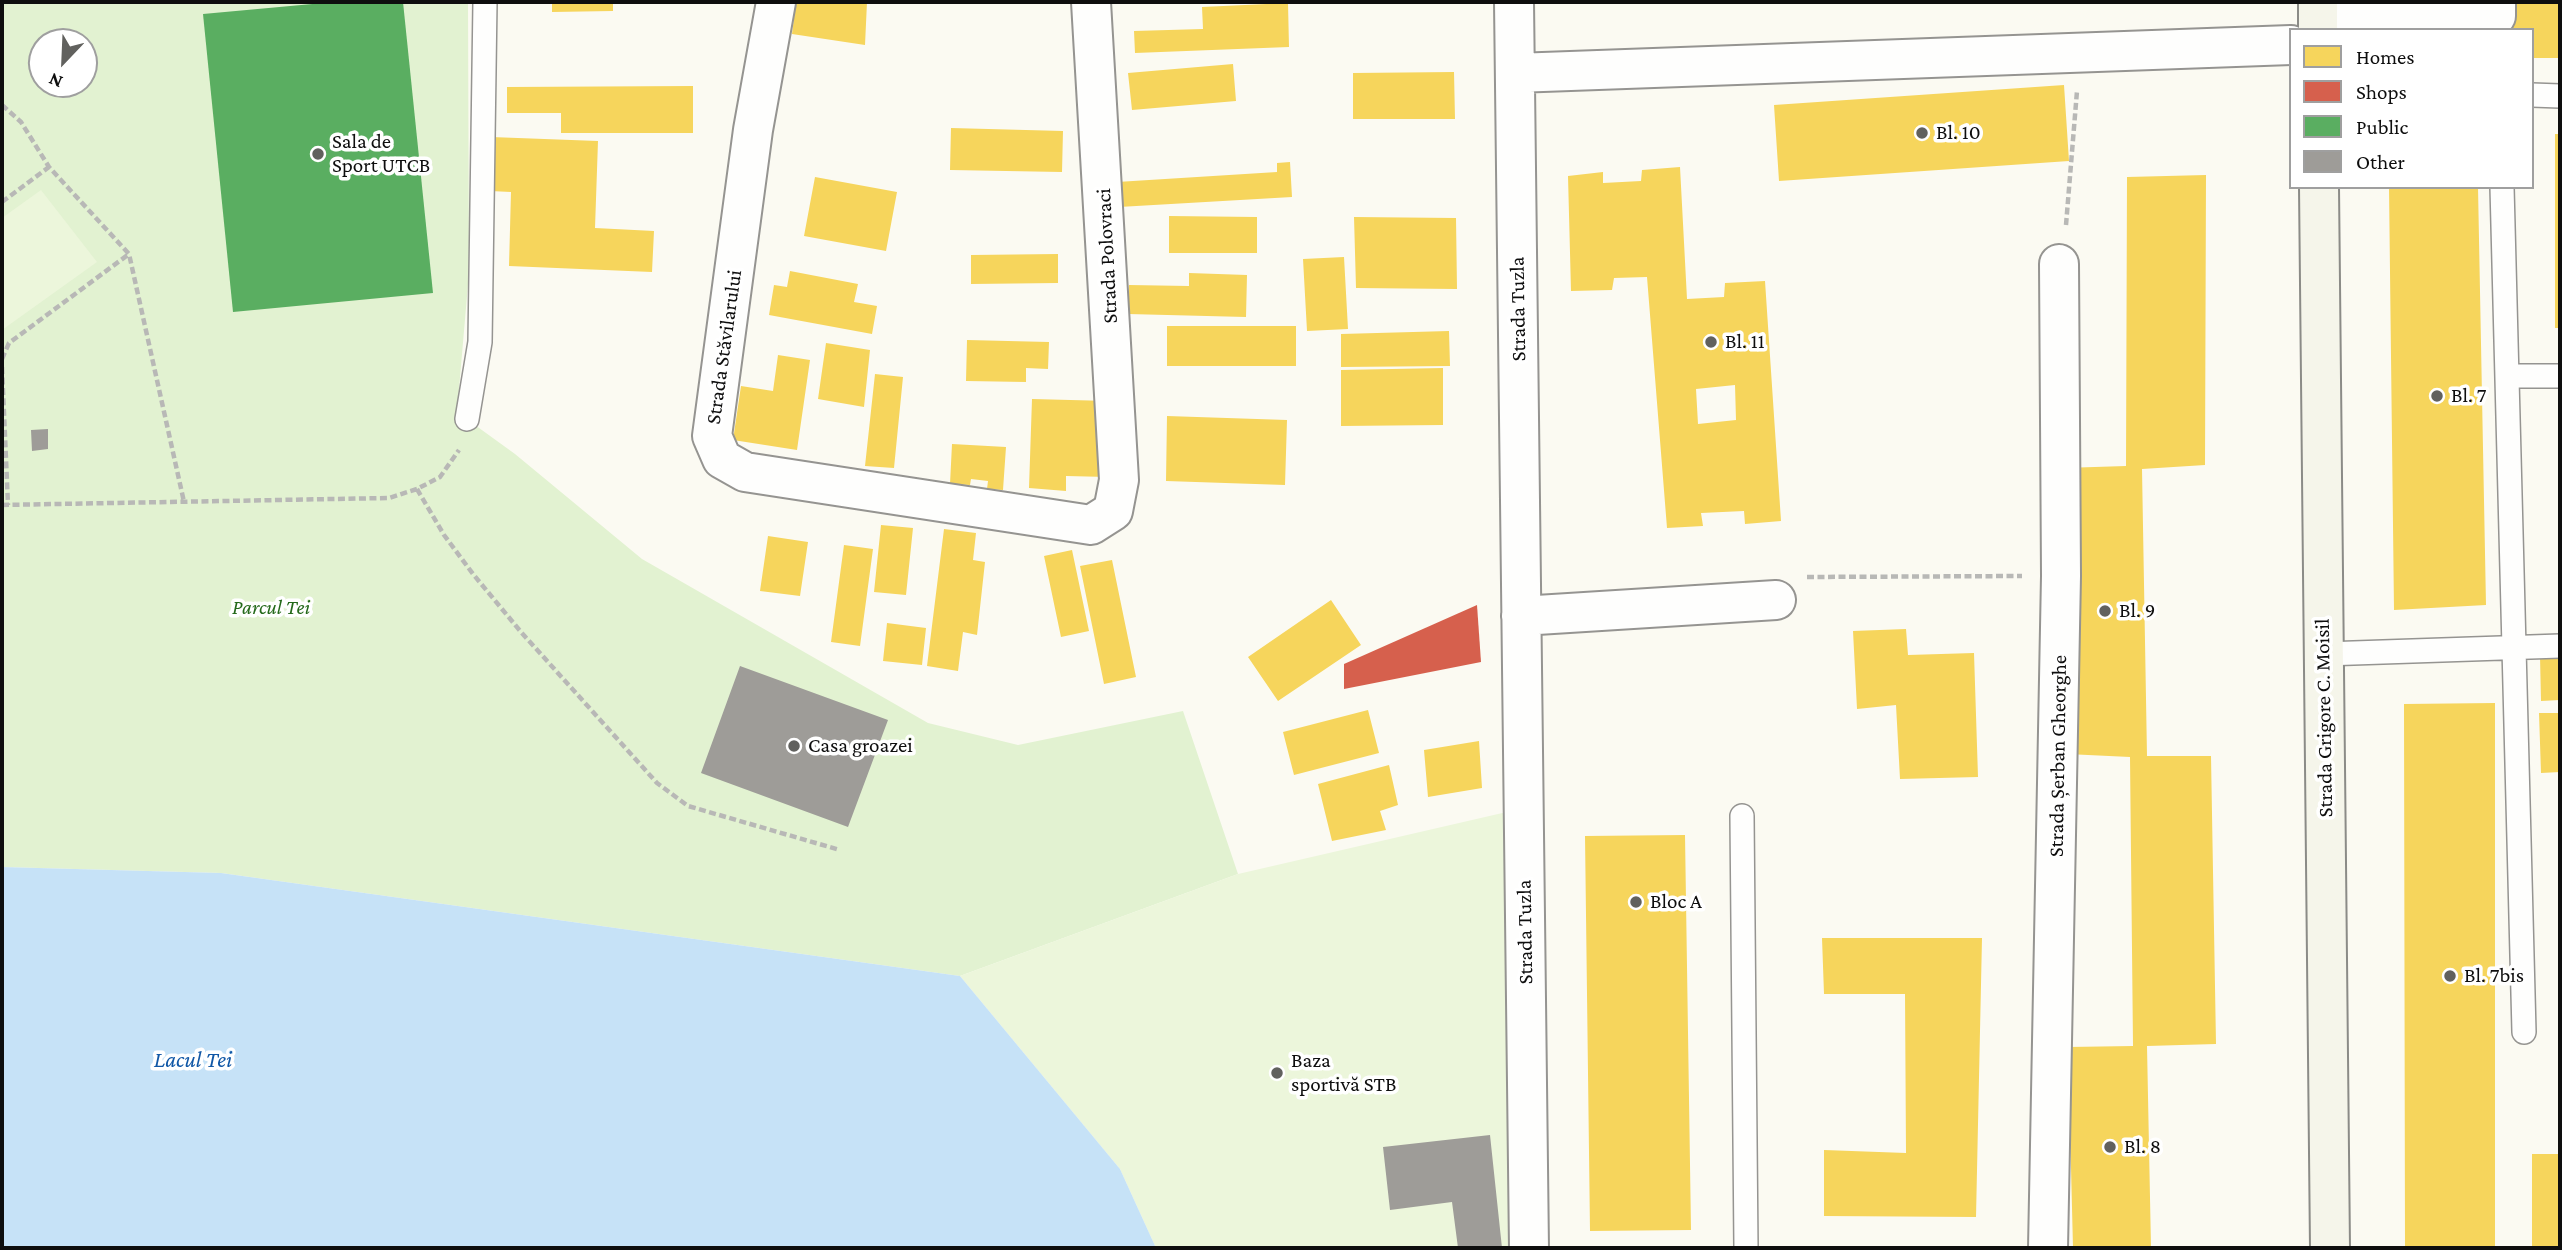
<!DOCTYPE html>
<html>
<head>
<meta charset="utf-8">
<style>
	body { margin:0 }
	#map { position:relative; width:2562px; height:1250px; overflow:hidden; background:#fbfaf2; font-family:"Crimson Pro",serif }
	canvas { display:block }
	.frame { position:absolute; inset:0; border:4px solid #0e0e0e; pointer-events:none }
	.legend { position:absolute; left:2289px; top:28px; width:245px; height:161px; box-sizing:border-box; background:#fff; border:2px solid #9f9f9f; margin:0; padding:9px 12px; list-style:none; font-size:21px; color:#0e0e0e }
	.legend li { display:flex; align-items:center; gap:14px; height:35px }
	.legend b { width:35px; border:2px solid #9f9f9f }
	.north { position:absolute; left:28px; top:28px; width:70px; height:70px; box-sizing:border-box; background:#fff; border:2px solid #9f9f9f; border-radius:50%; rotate:203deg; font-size:19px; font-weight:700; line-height:28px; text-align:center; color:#0e0e0e }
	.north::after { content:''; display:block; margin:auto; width:24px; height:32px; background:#61615e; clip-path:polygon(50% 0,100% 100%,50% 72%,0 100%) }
</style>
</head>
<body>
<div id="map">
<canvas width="2562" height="1250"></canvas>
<div class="frame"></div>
<ul class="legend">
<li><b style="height:19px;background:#f6d55c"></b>Homes</li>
<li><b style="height:19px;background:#d6604d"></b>Shops</li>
<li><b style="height:19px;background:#5aae61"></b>Public</li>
<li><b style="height:19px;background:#9e9c98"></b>Other</li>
</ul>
<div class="north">N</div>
</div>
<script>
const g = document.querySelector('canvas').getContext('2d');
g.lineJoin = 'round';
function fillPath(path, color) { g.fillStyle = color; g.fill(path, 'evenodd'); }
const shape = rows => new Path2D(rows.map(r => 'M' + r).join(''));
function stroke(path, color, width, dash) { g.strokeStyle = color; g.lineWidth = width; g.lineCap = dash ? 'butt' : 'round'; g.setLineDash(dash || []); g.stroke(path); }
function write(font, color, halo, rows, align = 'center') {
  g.font = font + ' "Crimson Pro",serif'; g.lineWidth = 7; g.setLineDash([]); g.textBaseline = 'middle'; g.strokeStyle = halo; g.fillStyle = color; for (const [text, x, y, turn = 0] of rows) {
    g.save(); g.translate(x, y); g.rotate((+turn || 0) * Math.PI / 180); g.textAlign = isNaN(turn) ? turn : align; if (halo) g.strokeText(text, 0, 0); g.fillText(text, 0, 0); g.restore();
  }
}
const green = shape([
	[2,2,468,2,469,273,457,412,515,454,642,559,928,723,1018,745,1183,711,1238,874,960,976,221,873,2,867],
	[42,42,84,42,84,84,42,84]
]);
const pitch = shape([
	[41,190,97,262,2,330,2,218],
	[1511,811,1514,1248,1156,1248,1120,1169,960,976,1238,874]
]);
const water = shape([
	[2,867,221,873,960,976,1120,1169,1156,1248,2,1248]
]);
const homes = shape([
	[552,2,613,2,613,11,552,12],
	[796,2,867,2,865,45,792,34],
	[2512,2,2560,2,2560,58,2532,58,2532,30,2513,30],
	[1288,3,1289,47,1135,53,1134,31,1203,29,1202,7],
	[1233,64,1236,101,1132,110,1128,73],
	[1454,72,1455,119,1353,119,1353,73],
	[2064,85,2069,161,1779,181,1774,105],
	[693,86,693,133,561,133,561,113,507,113,507,87],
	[951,128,1063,131,1062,172,950,170],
	[2555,134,2560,134,2560,328,2555,328],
	[491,137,598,141,595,228,654,231,652,272,509,266,511,192,490,191],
	[1290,162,1292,197,1119,207,1117,182,1277,172,1277,163],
	[1680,167,1687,299,1724,297,1725,283,1765,281,1781,521,1745,524,1744,511,1701,513,1703,526,1667,528,1647,277,1614,278,1612,290,1571,291,1568,176,1603,172,1603,183,1641,181,1642,170],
	[1735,385,1736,420,1698,424,1696,389],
	[2206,175,2205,465,2142,469,2147,756,2211,756,2216,1044,2147,1046,2151,1248,2073,1248,2068,1047,2133,1046,2130,757,2067,754,2063,468,2126,466,2127,177],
	[815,177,897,192,886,251,804,236],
	[2389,187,2478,187,2486,605,2394,610],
	[1169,216,1257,217,1257,253,1169,253],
	[1354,217,1456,218,1457,289,1356,288],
	[1058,254,1058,283,971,284,971,255],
	[1344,257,1348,329,1307,331,1303,259],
	[790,271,858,284,854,302,877,306,872,334,769,315,774,285,787,287],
	[1189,273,1247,275,1246,317,1128,314,1129,285,1189,286],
	[1167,326,1296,326,1296,366,1167,366],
	[1449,331,1450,366,1341,367,1341,334],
	[967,340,1049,342,1048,369,1026,368,1026,382,966,381],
	[826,343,870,350,864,407,818,399],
	[778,355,810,360,797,450,733,440,741,386,773,391],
	[1443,368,1443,425,1341,426,1341,370],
	[875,374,903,377,894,468,865,466],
	[1032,399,1109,401,1108,477,1066,476,1066,491,1029,488],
	[1167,416,1287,420,1285,485,1166,481],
	[952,444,1006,447,1003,490,987,489,988,481,971,479,970,485,950,484],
	[881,525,913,528,906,595,874,592],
	[944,529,976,533,973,560,985,562,977,635,963,632,958,671,927,666],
	[768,536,808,542,800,596,760,591],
	[844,545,873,549,860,646,831,642],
	[1072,550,1089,631,1061,637,1044,556],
	[1112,560,1136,677,1104,684,1080,566],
	[1331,600,1361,645,1278,701,1248,657],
	[887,623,926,628,922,665,883,661],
	[1906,629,1908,655,1974,653,1978,777,1900,779,1896,705,1857,709,1853,631],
	[2560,655,2560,700,2541,701,2540,656],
	[2495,703,2495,1248,2405,1248,2404,704],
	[1368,710,1379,753,1294,775,1283,732],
	[2539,713,2560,713,2560,772,2541,773],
	[1479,741,1482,788,1428,797,1424,750],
	[1389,765,1398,805,1380,811,1386,830,1332,841,1318,784],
	[1685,835,1691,1230,1590,1231,1585,836],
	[1822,938,1982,938,1976,1217,1824,1216,1824,1150,1906,1153,1905,994,1824,994],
	[2532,1154,2560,1154,2560,1248,2532,1248]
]);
const shops = shape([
	[1477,605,1481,662,1344,689,1344,664]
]);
const public = shape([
	[334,2,403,2,433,293,233,312,203,14]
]);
const building = shape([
	[48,429,48,449,32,451,31,430],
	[740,666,888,720,848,827,701,773],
	[1490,1135,1502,1248,1458,1248,1452,1202,1390,1210,1383,1147]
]);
const path = shape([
	[2,105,21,122,49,167,129,254,184,502],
	[2,202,49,167],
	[2066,225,2077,91],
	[2,359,9,343,129,254],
	[2,367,8,505],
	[417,489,444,535,473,574,521,632,657,783,688,806,840,850],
	[2,505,389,498,417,489,440,477,459,450],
	[1807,577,2022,576]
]);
const lane = shape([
	[2532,95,2560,96],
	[2502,187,2524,1032],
	[2508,376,2560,376],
	[467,419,480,342,485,2],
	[2324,654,2560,646],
	[1742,816,1746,1248]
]);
const street = shape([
	[776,2,753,130,712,436,722,459,745,472,1091,525,1113,511,1119,480,1091,2],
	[1514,2,1529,1248],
	[2318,18,2496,16,2496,2],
	[1515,73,2291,45],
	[1521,616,1776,600],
	[2048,1248,2061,576,2059,264]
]);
const secondary = shape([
	[2318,30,2318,2],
	[2319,187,2330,1248]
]);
const markers = [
	[1922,133,7,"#61615e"],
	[318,154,7,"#61615e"],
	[1711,342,7,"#61615e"],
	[2437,396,7,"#61615e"],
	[2105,611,7,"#61615e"],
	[794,746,7,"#61615e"],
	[1636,902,7,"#61615e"],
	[2450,976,7,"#61615e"],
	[1277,1073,7,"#61615e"],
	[2110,1147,7,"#61615e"]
];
const poiNames = [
	["Bl. 10",1936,133],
	["Sala de",332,142],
	["Sport UTCB",332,166],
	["Bl. 11",1725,342],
	["Bl. 7",2451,396],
	["Bl. 9",2119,611],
	["Casa groazei",808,746],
	["Bloc A",1650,902],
	["Bl. 7bis",2464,976],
	["Baza",1291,1061],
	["sportivă STB",1291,1085],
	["Bl. 8",2124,1147]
];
const streetNames = [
	["Strada Polovraci",1107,256,-93],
	["Strada Tuzla",1518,309,-91],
	["Strada Stăvilarului",724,347,-82],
	["Strada Grigore C. Moisil",2324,718,-91],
	["Strada Șerban Gheorghe",2058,756,-89],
	["Strada Tuzla",1525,932,-91]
];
const parkNames = [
	["Parcul Tei",271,608]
];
const waterNames = [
	["Lacul Tei",193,1060]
];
fillPath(green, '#e2f2d1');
fillPath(pitch, '#ecf6db');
fillPath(water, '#c6e2f7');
fillPath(homes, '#f6d55c');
fillPath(shops, '#d6604d');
fillPath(public, '#5aae61');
fillPath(building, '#9e9c98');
stroke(lane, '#959491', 26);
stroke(street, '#959491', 42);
stroke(secondary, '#8b8b87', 42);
stroke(path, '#b8b8b6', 4.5, [7, 3.5]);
stroke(lane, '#fefefd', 23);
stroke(street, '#fefefd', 38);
stroke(secondary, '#f5f5ea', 38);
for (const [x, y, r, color] of markers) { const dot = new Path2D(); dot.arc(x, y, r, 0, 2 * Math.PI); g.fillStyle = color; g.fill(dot); stroke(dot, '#fff', 2.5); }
write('21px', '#0e0e0e', '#fff', poiNames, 'left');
write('21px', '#0e0e0e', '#fff', streetNames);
write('italic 21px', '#24691a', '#fff', parkNames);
write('italic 23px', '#1057a6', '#fff', waterNames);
</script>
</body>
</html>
